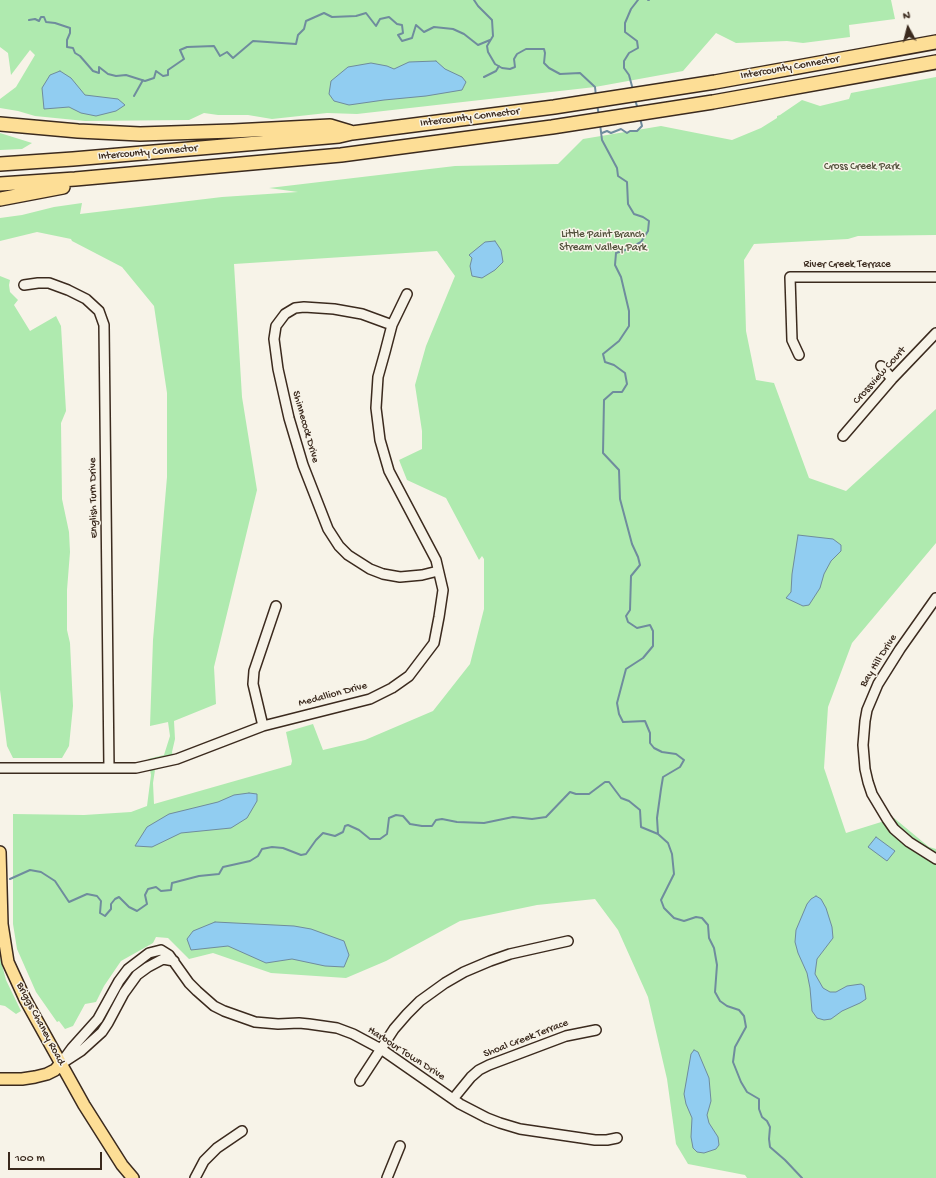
<!DOCTYPE html>
<html>
<head>
<meta charset="utf-8">
<style>
	body { margin:0 }
	#map { position:relative; width:936px; height:1178px; overflow:hidden; background:#f7f3e8; font-family:"Gochi Hand",sans-serif }
	canvas { display:block }
	.north { position:absolute; left:888px; top:8px; width:40px; height:40px; -webkit-text-stroke:3px #f7f3e8; paint-order:stroke; rotate:353deg; font-size:11px; font-weight:700; line-height:16px; text-align:center; color:#3b2a1e }
	.north::after { content:''; display:block; margin:auto; width:14px; height:18px; background:#3b2a1e; clip-path:polygon(50% 0,100% 100%,50% 72%,0 100%) }
	.scale { position:absolute; left:8px; top:1152px; width:94px; height:18px; box-sizing:border-box; border:2px solid #3b2a1e; border-top:0; padding-left:5px; font-size:12px; line-height:14px; white-space:nowrap; color:#3b2a1e; -webkit-text-stroke:3px #f7f3e8; paint-order:stroke }
</style>
</head>
<body>
<div id="map">
<canvas width="936" height="1178"></canvas>
<div class="north">N</div>
<div class="scale">100 m</div>
</div>
<script>
const g = document.querySelector('canvas').getContext('2d');
g.lineJoin = 'round';
function fillPath(path, color) { g.fillStyle = color; g.fill(path, 'evenodd'); }
const shape = rows => new Path2D(rows.map(r => 'M' + r).join(''));
function stroke(path, color, width, dash) { g.strokeStyle = color; g.lineWidth = width; g.lineCap = dash ? 'butt' : 'round'; g.setLineDash(dash || []); g.stroke(path); }
function write(font, color, halo, rows, align = 'center') {
  g.font = font + ' "Gochi Hand",sans-serif'; g.lineWidth = 3; g.setLineDash([]); g.textBaseline = 'middle'; g.strokeStyle = halo; g.fillStyle = color; for (const [text, x, y, turn = 0] of rows) {
    g.save(); g.translate(x, y); g.rotate((+turn || 0) * Math.PI / 180); g.textAlign = isNaN(turn) ? turn : align; if (halo) g.strokeText(text, 0, 0); g.fillText(text, 0, 0); g.restore();
  }
}
const green = shape([
	[0,0,891,0,895,19,849,25,850,37,803,43,787,41,736,43,716,33,683,71,595,87,357,114,327,113,272,119,248,115,218,115,204,113,189,120,85,121,35,116,18,111,0,108,0,99,16,87,35,55,30,50,11,75,8,53,0,47],
	[936,77,936,235,858,236,848,239,754,244,744,260,746,331,756,380,774,383,809,478,846,491,936,409,936,543,852,643,828,707,824,768,846,833,894,818,929,847,936,849,936,1178,747,1178,745,1175,688,1164,676,1144,667,1079,648,997,618,930,595,899,537,905,460,921,386,961,346,978,271,973,213,953,189,959,168,938,156,937,153,943,121,961,104,986,96,1002,85,1004,73,1026,65,1029,59,1021,57,1022,36,992,17,949,13,924,13,814,84,815,131,812,147,806,151,775,148,759,164,755,170,736,168,722,150,726,153,640,167,477,167,393,154,306,122,267,72,241,71,239,37,232,0,241,0,218,22,215,54,207,82,203,80,214,222,197,298,192,269,188,455,166,558,164,583,139,661,126,732,140,761,128,777,118,777,116,780,115,802,100,820,106,849,99,851,93],
	[437,251,455,276,426,346,415,385,422,431,422,449,399,460,407,480,446,498,479,560,482,556,484,559,484,609,470,664,433,711,365,740,323,750,313,724,286,732,292,761,291,765,154,804,153,783,155,770,175,763,172,752,175,739,174,721,216,704,214,667,257,490,242,397,234,264],
	[0,133,32,143,22,149,0,150],
	[0,276,10,280,9,285,10,292,18,300,14,305,30,331,56,316,61,326,66,411,61,423,62,499,69,532,70,552,67,590,67,630,70,643,73,706,69,746,62,758,13,758,7,746,0,690],
	[0,957,6,980,21,1011,16,1014,5,1006,0,1005]
]);
const water = shape([
	[436,61,445,69,462,77,466,82,462,90,426,96,384,100,349,105,334,101,329,94,331,81,348,67,371,63,387,66,394,69,409,62,436,61],
	[60,71,71,78,85,95,118,99,125,105,116,111,96,116,81,113,69,107,44,109,42,88,50,75,60,71],
	[495,241,501,250,503,262,495,270,482,278,472,276,470,266,472,258,469,255,485,242,495,241],
	[798,535,833,539,841,545,841,551,831,561,824,574,820,588,809,605,803,606,786,598,791,592,792,574,798,535],
	[249,793,257,794,257,801,247,818,231,828,181,833,152,847,135,846,147,827,169,814,218,802,234,795,249,793],
	[876,837,895,851,887,861,868,847,876,837],
	[816,896,821,899,826,908,832,927,833,938,817,959,815,974,823,988,830,992,836,992,847,986,861,984,864,986,866,999,860,1003,842,1011,831,1019,824,1020,817,1018,812,1011,810,988,807,973,798,953,795,942,796,930,807,904,811,899,816,896],
	[215,922,294,926,311,929,344,941,349,955,344,967,325,966,292,959,266,963,228,946,191,950,187,939,193,931,215,922],
	[694,1050,698,1052,709,1078,711,1101,707,1115,709,1123,718,1137,719,1145,716,1149,704,1153,697,1152,693,1148,691,1137,692,1118,686,1104,684,1094,691,1054,694,1050]
]);
const stream = shape([
	[474,0,478,6,492,20,493,36,487,46,488,52,495,64,502,68,510,69,515,67,514,59,517,54,526,49,544,49,545,53,544,63,549,68,560,74,580,73,595,87,596,96],
	[648,0,649,0],
	[29,20,35,19,39,21,41,17,44,17,46,22,55,23,70,28,70,33,67,40,67,47,73,48,75,53,80,56,93,71,99,73,99,67,108,74,116,76,126,75,145,81,154,78,156,71,163,76,168,75,168,70,184,59,180,50,187,47,214,46,220,56,227,52,233,58,253,41,296,44,298,35,304,29,306,21,324,13,332,17,356,16,366,13,376,26,380,19,389,17,397,24,402,25,403,33,398,35,402,41,412,38,416,25,424,32,434,27,453,29,464,34,478,45,490,40],
	[484,77,496,71,499,66],
	[633,90,629,75,624,68,624,61,629,53,638,48,637,41,625,32,625,23,631,9,638,0],
	[134,96,143,80],
	[635,100,638,109],
	[597,104,599,116],
	[600,124,602,140,617,168,618,176,627,182,628,204,634,214,643,217,649,221,648,231,641,242,628,249,616,253,615,265,621,277,629,311,629,326,619,341,603,354,605,362,614,365,625,373,627,384,622,392,613,392,604,400,603,453,619,470,620,499,632,544,638,557,640,565,631,576,630,610,626,616,628,622,637,628,650,625,653,631,653,646,643,658,626,669,617,703,619,714,623,722,645,721,650,733,650,743,654,748,662,752,676,754,684,760,680,767,663,777,661,789,657,818,658,834,668,843,672,854,674,874,661,900,664,908,674,918,684,921,696,917,702,918,708,925,709,938,714,948,717,965,715,992,720,1001,727,1006,739,1010,744,1016,746,1027,735,1047,733,1062,741,1082,747,1092,759,1099,759,1109,762,1117,767,1121,770,1127,769,1139,770,1147,785,1160,802,1178],
	[602,133,607,131,611,133,621,129,627,133,630,131,637,131,642,126,640,118],
	[10,879,30,870,41,872,55,881,69,902,87,894,97,896,101,901,100,913,105,916,111,909,111,904,115,899,119,897,129,907,137,911,147,904,145,895,148,889,156,887,161,891,171,890,172,883,199,876,219,874,223,867,250,861,258,856,262,849,272,847,283,848,301,855,306,854,316,840,323,833,335,836,343,832,345,826,348,825,359,830,370,839,380,839,387,834,389,818,396,815,403,816,410,824,422,826,432,826,436,820,442,819,457,822,484,823,513,817,532,819,546,817,570,792,576,794,589,794,605,782,609,782,621,798,629,801,640,810,641,827,658,834]
]);
const minor = shape([
	[24,285,38,283,49,283,68,290,86,299,99,311,104,325,109,768],
	[392,325,362,314,334,309,304,307,295,308,285,314,276,326,274,339,278,369,289,418,303,465,328,529,339,546,348,555,370,569,383,574,400,577,422,575,438,571],
	[799,355,792,340,790,277,936,277],
	[881,366,892,379],
	[843,436,892,379,936,333],
	[936,598,900,649,878,684,867,710,865,721,863,745,865,769,868,782,872,794,887,819,894,829,909,842,936,859],
	[263,726,253,684,254,671,276,606],
	[0,768,136,768,177,759,263,726,370,699,392,688,409,676,434,643,439,617,443,590,436,560,389,471,380,440,376,408,378,377,385,352,392,325,407,294],
	[64,1062,81,1051,102,1032,108,1023,124,993,137,975,148,967,163,959,174,961],
	[61,1063,72,1048,98,1019,119,981,128,969,149,953,161,950,169,955,189,983,197,991,214,1006,224,1011,255,1022,278,1024,299,1023,309,1024,337,1028,353,1034,381,1049,460,1104,487,1118,500,1123,520,1129,595,1140,607,1140,617,1138],
	[360,1081,394,1029,407,1014,420,1001,445,983,464,972,490,961,510,954,568,941],
	[453,1099,471,1077,479,1070,489,1065,566,1036,596,1030],
	[195,1178,204,1161,217,1148,242,1131],
	[387,1178,400,1146]
]);
const major = shape([
	[0,852,2,924,8,962,25,999,84,1105,122,1165,133,1178],
	[0,1079,22,1079,35,1077,47,1074,55,1070,61,1063]
]);
const highway = shape([
	[0,124,78,131,140,134,233,131,330,126,350,132],
	[0,164,73,159,339,136,352,133,554,107,715,82,936,42],
	[0,184,75,179,341,155,552,127,713,102,936,62],
	[0,199,63,187]
]);
const streetNames = [
	["Intercounty Connector",790,68,-10],
	["Intercounty Connector",470,118,-7],
	["Intercounty Connector",148,153,-5],
	["River Creek Terrace",847,265],
	["Crossview Court",880,376,-48],
	["Shinnecock Drive",305,427,74],
	["English Turn Drive",94,498,-91],
	["Bay Hill Drive",879,661,-58],
	["Medallion Drive",333,695,-15],
	["Briggs Chaney Road",40,1024,62],
	["Shoal Creek Terrace",526,1039,-21],
	["Harbour Town Drive",406,1054,33]
];
const parkNames = [
	["Cross Creek Park",862,167],
	["Little Paint Branch",603,235],
	["Stream Valley Park",603,248]
];
fillPath(green, '#afeaaf');
fillPath(water, '#91cdf1');
stroke(water, '#6f8c9d', 1);
stroke(stream, '#6f8c9d', 2);
stroke(minor, '#3b2a1e', 12);
stroke(major, '#3b2a1e', 14);
stroke(highway, '#3b2a1e', 16);
stroke(minor, '#f7f3e8', 9);
stroke(major, '#fdde96', 11);
stroke(highway, '#fdde96', 13);
write('11px', '#3b2a1e', '#f7f3e8', streetNames);
write('11px', '#52503b', '#f7f3e8', parkNames);
</script>
</body>
</html>
